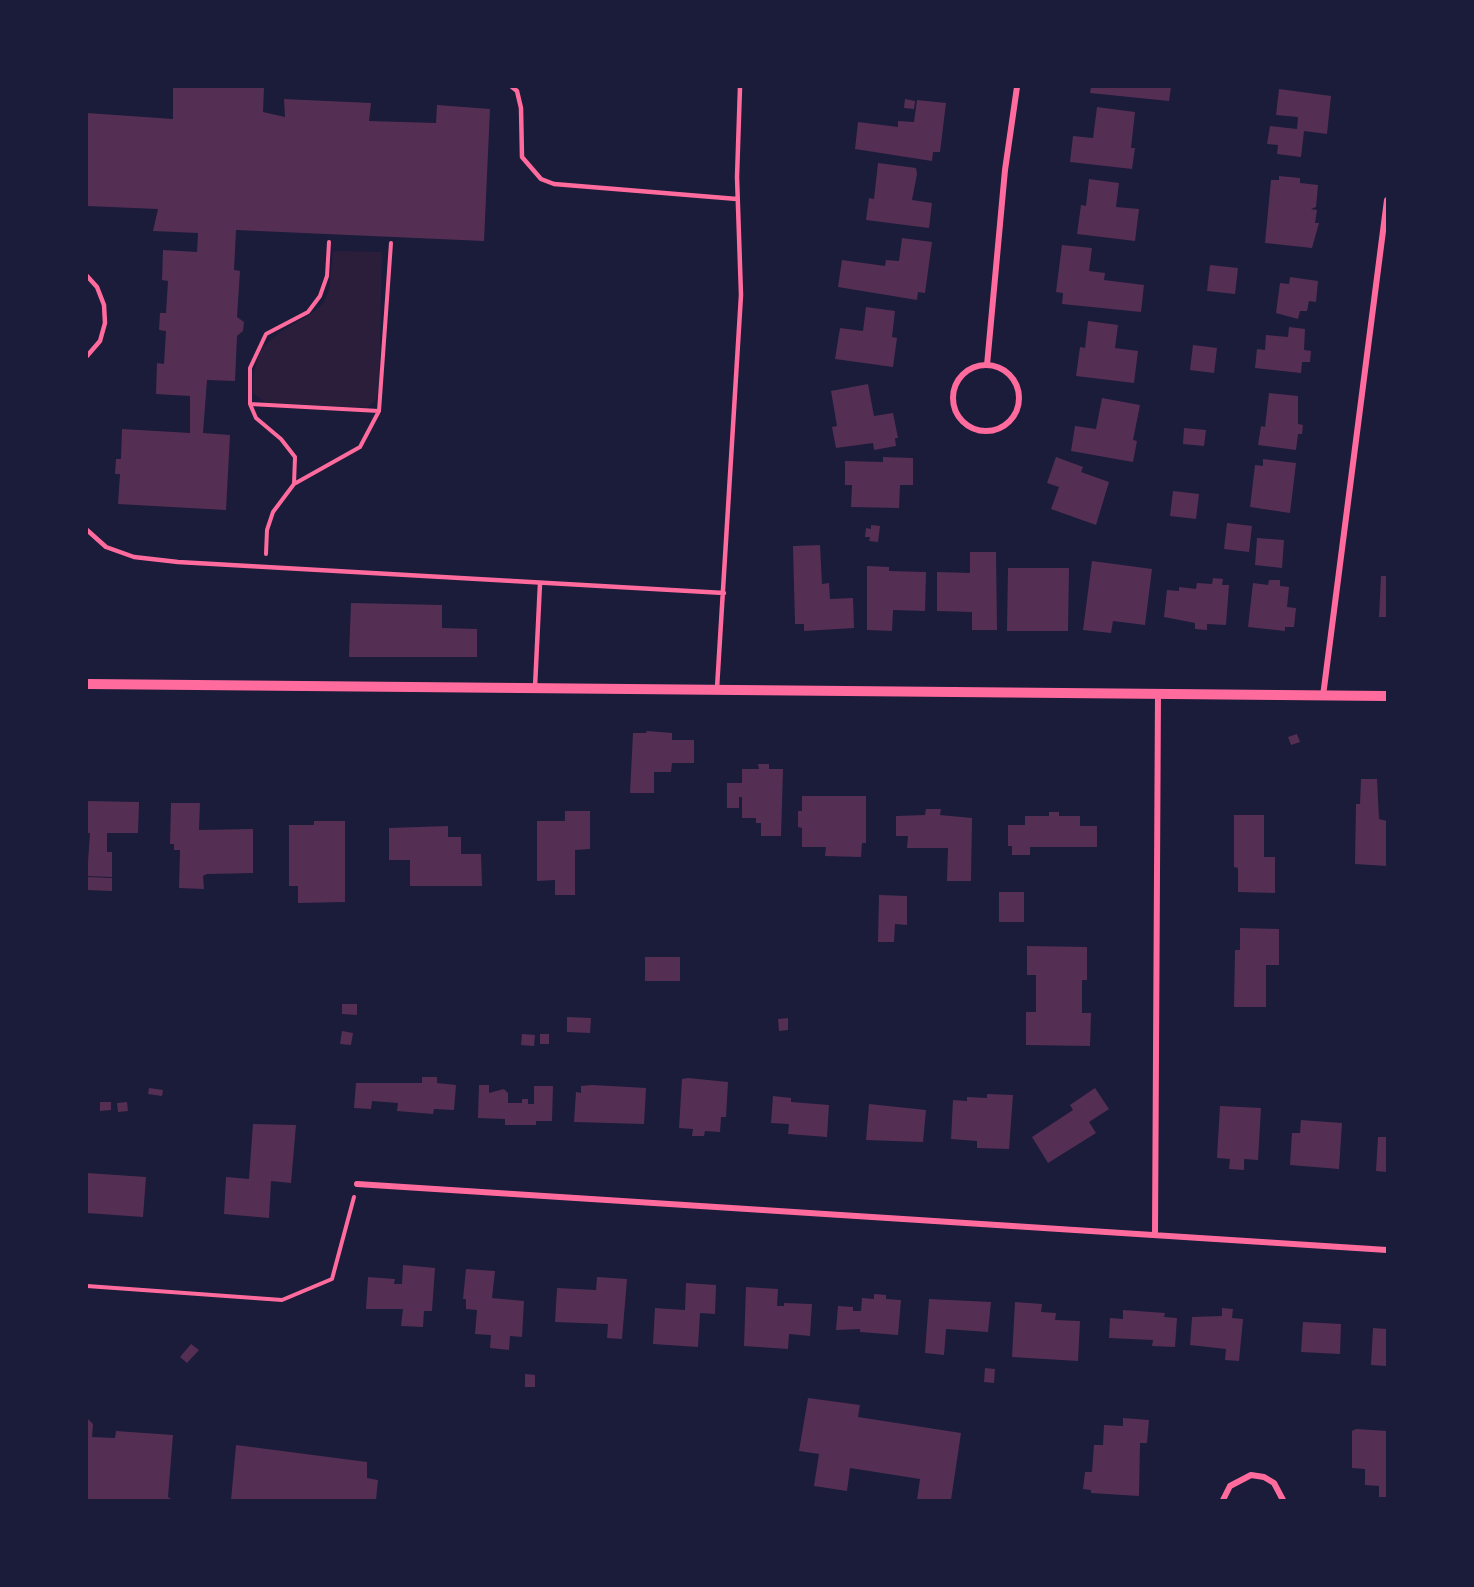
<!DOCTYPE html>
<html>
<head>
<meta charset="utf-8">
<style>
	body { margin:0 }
	#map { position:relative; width:1474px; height:1587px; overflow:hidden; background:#1b1b3a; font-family:Literata,serif }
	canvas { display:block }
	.frame { position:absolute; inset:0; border:88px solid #1b1b3a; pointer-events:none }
</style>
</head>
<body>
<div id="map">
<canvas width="1474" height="1587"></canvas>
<div class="frame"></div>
</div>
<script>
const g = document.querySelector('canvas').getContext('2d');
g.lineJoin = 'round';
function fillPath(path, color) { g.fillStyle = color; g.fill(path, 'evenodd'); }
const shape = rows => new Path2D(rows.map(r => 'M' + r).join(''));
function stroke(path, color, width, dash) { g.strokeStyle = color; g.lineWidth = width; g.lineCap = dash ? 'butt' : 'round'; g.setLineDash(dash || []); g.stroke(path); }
const green = shape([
	[333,251,382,252,379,393,376,400,367,408,266,403,253,393,253,377,258,356,263,347,280,332,312,313,323,304,329,290]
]);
const building = shape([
	[173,87,264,87,263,112,285,117,284,99,371,103,369,121,436,123,437,105,490,109,484,241,236,230,234,270,240,271,237,317,244,322,243,331,237,336,235,381,207,380,203,433,230,435,226,510,118,504,120,474,115,474,116,459,121,459,122,429,190,433,190,396,156,394,157,363,164,364,166,331,159,330,160,313,166,313,168,281,162,280,163,250,197,252,198,233,153,231,158,209,87,206,87,113,173,119],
	[1091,87,1171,87,1169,101,1090,93],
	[1279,89,1331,96,1327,134,1304,131,1301,157,1277,154,1278,145,1267,144,1270,126,1297,129,1298,117,1276,115],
	[905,99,915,101,914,109,904,108],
	[917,100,946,103,940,152,933,152,932,161,855,149,858,122,898,127,898,121,914,122],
	[1097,107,1135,112,1131,148,1135,148,1132,169,1070,162,1073,136,1093,138],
	[878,163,916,168,917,174,912,200,932,203,929,228,866,220,869,198,874,199],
	[1279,176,1300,178,1300,183,1318,185,1316,207,1311,209,1317,210,1315,223,1319,223,1312,248,1265,243,1271,180,1279,180],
	[1089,179,1119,183,1116,207,1139,209,1135,241,1077,234,1081,205,1086,206],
	[902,238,932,242,925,293,918,292,917,300,838,287,842,260,885,266,886,260,899,261],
	[1062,245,1092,248,1089,271,1105,273,1104,280,1144,285,1141,312,1062,304,1063,293,1056,292],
	[1210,265,1238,268,1235,294,1207,291],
	[1290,277,1318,281,1316,302,1309,301,1307,311,1300,311,1298,319,1276,313,1280,283,1289,284],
	[866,307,895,311,892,337,897,338,893,367,835,359,840,328,863,331],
	[1088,321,1118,325,1115,348,1138,351,1134,383,1076,376,1080,347,1085,348],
	[1289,327,1305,329,1304,350,1311,351,1310,362,1302,362,1301,373,1255,368,1257,349,1265,350,1266,335,1288,337],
	[1193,345,1217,348,1214,373,1190,370],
	[868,384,874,416,893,413,898,438,895,438,896,446,874,450,873,443,836,448,832,427,837,426,831,391],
	[1269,393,1298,396,1298,424,1303,425,1302,434,1298,434,1296,450,1258,445,1261,426,1265,427],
	[1102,398,1140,405,1133,440,1137,441,1133,462,1071,451,1075,426,1096,429],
	[1184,428,1206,430,1204,446,1183,444],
	[883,457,913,458,913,485,900,485,899,508,851,507,852,485,845,485,845,461,883,462],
	[1056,457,1083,467,1081,472,1109,482,1096,525,1051,509,1059,487,1047,483],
	[1263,459,1296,463,1290,513,1250,507,1255,465,1263,466],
	[1173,491,1199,494,1196,519,1170,516],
	[1227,523,1252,526,1249,552,1224,549],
	[871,525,880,526,878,542,869,541,870,537,865,537,866,528,871,529],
	[1257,538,1284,540,1282,568,1255,565],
	[820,545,822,584,829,583,830,599,853,598,854,628,804,631,804,624,795,624,793,546],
	[970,552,996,552,997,630,972,630,972,612,937,611,937,572,970,573],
	[1092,561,1152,569,1145,625,1113,621,1111,633,1083,630],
	[867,566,889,567,889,571,926,572,925,611,893,610,892,631,867,630],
	[1008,568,1069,568,1068,631,1007,631],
	[1381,576,1387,576,1387,617,1379,617],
	[1213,578,1223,579,1222,585,1229,585,1226,625,1207,624,1207,630,1195,629,1195,623,1164,617,1167,590,1179,591,1179,587,1196,589,1197,583,1212,584],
	[1269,580,1280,580,1280,586,1289,587,1287,607,1296,608,1294,627,1285,627,1285,631,1248,627,1253,583,1268,585],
	[351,603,442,605,442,628,477,629,477,657,349,657],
	[647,731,672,733,672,740,694,740,694,763,672,763,671,772,654,772,654,793,630,793,633,733,646,733],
	[1297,734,1300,742,1291,745,1288,737],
	[758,764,769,764,769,769,783,769,781,836,761,836,761,823,756,823,756,818,742,818,742,797,739,797,739,808,727,808,727,783,742,783,742,769,759,769],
	[1361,779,1377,779,1379,819,1387,821,1387,866,1355,864,1356,804,1360,804],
	[802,796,866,796,866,843,862,843,861,857,825,856,826,847,802,847,802,828,798,827,798,811,802,811],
	[87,801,139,802,138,833,107,833,107,852,112,852,112,877,87,876,90,833,87,833],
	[171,803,200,803,199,830,253,829,253,873,207,874,203,876,204,889,179,888,180,850,174,850,174,844,170,844],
	[926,809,941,809,940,815,972,818,971,881,947,881,948,848,907,848,908,836,896,836,896,816,925,815],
	[565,811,590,811,590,849,575,850,575,895,555,895,555,880,537,881,537,821,565,821],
	[1049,812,1059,812,1059,816,1080,816,1080,826,1097,826,1097,847,1030,847,1030,855,1012,855,1012,846,1008,846,1008,825,1025,825,1025,816,1049,816],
	[1234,815,1264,815,1264,857,1275,857,1275,893,1238,892,1238,868,1234,867],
	[314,821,345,821,345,902,298,903,298,886,289,886,289,825,314,825],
	[448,826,448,837,461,837,461,854,481,854,482,886,410,886,410,860,389,860,389,828],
	[87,877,112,878,112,891,87,890],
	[999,892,1024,892,1024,922,999,922],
	[879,895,907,896,907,925,895,924,894,942,878,942],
	[1240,928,1279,929,1279,965,1266,965,1266,1007,1234,1007,1235,950,1240,950],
	[1027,946,1087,947,1087,980,1082,980,1082,1013,1091,1013,1090,1046,1026,1045,1026,1012,1036,1012,1036,975,1027,975],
	[645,957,680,957,680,981,645,981],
	[342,1004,357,1004,357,1015,342,1014],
	[567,1017,591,1018,590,1033,567,1032],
	[788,1018,788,1030,779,1031,778,1019],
	[342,1031,353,1033,351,1045,340,1044],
	[522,1034,535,1035,534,1046,521,1045],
	[540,1034,549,1034,549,1044,540,1044],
	[422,1077,437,1077,437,1083,456,1085,454,1110,434,1109,433,1114,397,1111,398,1103,372,1101,371,1109,354,1108,356,1083,422,1083],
	[688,1078,728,1082,726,1117,721,1117,720,1132,705,1131,704,1136,692,1136,693,1129,679,1128,682,1079],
	[479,1085,489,1085,489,1093,504,1089,508,1093,508,1103,522,1103,522,1099,528,1099,528,1104,534,1104,534,1086,553,1086,552,1121,536,1121,536,1125,505,1125,505,1119,478,1118],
	[592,1085,646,1088,644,1124,574,1122,576,1092,581,1093,581,1086],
	[149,1088,163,1090,162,1096,148,1094],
	[1095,1088,1109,1109,1089,1122,1096,1133,1048,1163,1032,1137,1073,1110,1070,1105],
	[987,1094,1013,1095,1009,1149,977,1148,977,1141,951,1139,953,1100,967,1101,967,1097,987,1098],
	[773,1096,791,1098,791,1102,829,1105,827,1137,788,1134,789,1124,771,1123],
	[100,1102,111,1102,111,1110,100,1111],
	[127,1102,128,1111,118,1112,117,1103],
	[869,1104,926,1110,923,1142,866,1140],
	[1220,1106,1261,1108,1258,1160,1244,1159,1244,1170,1229,1169,1230,1159,1217,1158],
	[1301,1120,1342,1123,1339,1169,1290,1165,1292,1133,1300,1133],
	[253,1124,296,1125,291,1183,271,1181,269,1218,224,1214,226,1177,249,1179],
	[1378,1137,1387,1137,1387,1172,1376,1171],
	[87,1173,146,1177,143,1217,87,1213],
	[403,1265,435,1268,432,1311,424,1311,423,1327,401,1326,403,1309,366,1309,368,1277,395,1279,394,1284,402,1284],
	[466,1269,495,1271,492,1298,524,1301,522,1337,510,1336,509,1350,490,1348,491,1335,475,1334,477,1310,466,1309,466,1299,463,1299],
	[597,1277,627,1279,622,1339,607,1338,608,1324,555,1322,557,1288,596,1290],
	[686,1283,716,1285,715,1314,700,1313,698,1347,653,1344,655,1308,685,1310],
	[746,1287,778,1289,777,1306,784,1306,784,1303,812,1304,810,1336,789,1334,788,1349,744,1346],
	[874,1294,886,1295,886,1299,901,1300,898,1335,860,1332,860,1329,836,1330,838,1306,853,1307,853,1311,861,1311,862,1298,874,1299],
	[929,1299,991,1302,988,1332,946,1329,944,1355,925,1353],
	[1015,1302,1042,1304,1041,1312,1056,1313,1055,1320,1080,1321,1078,1361,1012,1357],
	[1222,1308,1233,1309,1232,1318,1243,1319,1239,1361,1225,1360,1226,1349,1190,1345,1192,1317,1222,1316],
	[1123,1310,1165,1313,1164,1317,1177,1318,1175,1347,1152,1346,1153,1340,1109,1338,1110,1318,1123,1319],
	[1303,1322,1341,1324,1340,1354,1301,1352],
	[1373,1328,1387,1329,1386,1366,1371,1365],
	[191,1344,199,1350,187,1363,180,1357],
	[985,1368,995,1369,994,1383,984,1382],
	[525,1374,535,1375,535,1387,525,1387],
	[808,1398,860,1405,858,1417,961,1433,951,1500,917,1500,920,1479,850,1468,847,1491,814,1486,819,1454,799,1451],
	[87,1418,93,1424,92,1437,115,1438,116,1431,173,1435,168,1497,173,1500,87,1500],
	[1123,1418,1149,1420,1147,1443,1140,1443,1139,1496,1091,1493,1091,1490,1083,1489,1085,1472,1092,1472,1094,1445,1103,1445,1104,1425,1123,1426],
	[1356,1429,1387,1431,1387,1497,1379,1497,1379,1486,1365,1485,1365,1469,1352,1468,1352,1431],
	[236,1445,367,1462,367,1478,378,1480,376,1500,231,1500]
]);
const path = shape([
	[250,404,379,411],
	[294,484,295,457,281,439,256,418,250,404,250,368,266,334,308,312,320,296,327,276,329,242],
	[266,554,267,530,273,512,294,484,360,447,379,411,391,243],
	[87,1286,282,1300,332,1279,354,1197]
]);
const service = shape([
	[512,87,517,91,521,108,522,157,541,179,554,184,737,199],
	[87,276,97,287,104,305,105,323,100,341,87,356],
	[87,530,106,547,134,557,178,562,724,593],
	[535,687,540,583],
	[717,688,741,295,737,177,740,87]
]);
const minor = shape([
	'953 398a33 33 0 1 1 66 0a33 33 0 1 1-66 0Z',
	[987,365,1005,170,1017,87],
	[1323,696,1387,200],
	[357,1184,1387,1250],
	[1155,1233,1158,692],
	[1223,1500,1230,1486,1251,1475,1264,1477,1274,1483,1283,1500]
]);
const tertiary = shape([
	[87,684,1387,696]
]);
fillPath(green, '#2a1e3b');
fillPath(building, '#542f53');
stroke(path, '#ff6b9d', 4);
stroke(service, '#ff6b9d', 4.5);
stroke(minor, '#ff6b9d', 6);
stroke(tertiary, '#ff6b9d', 10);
</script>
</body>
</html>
